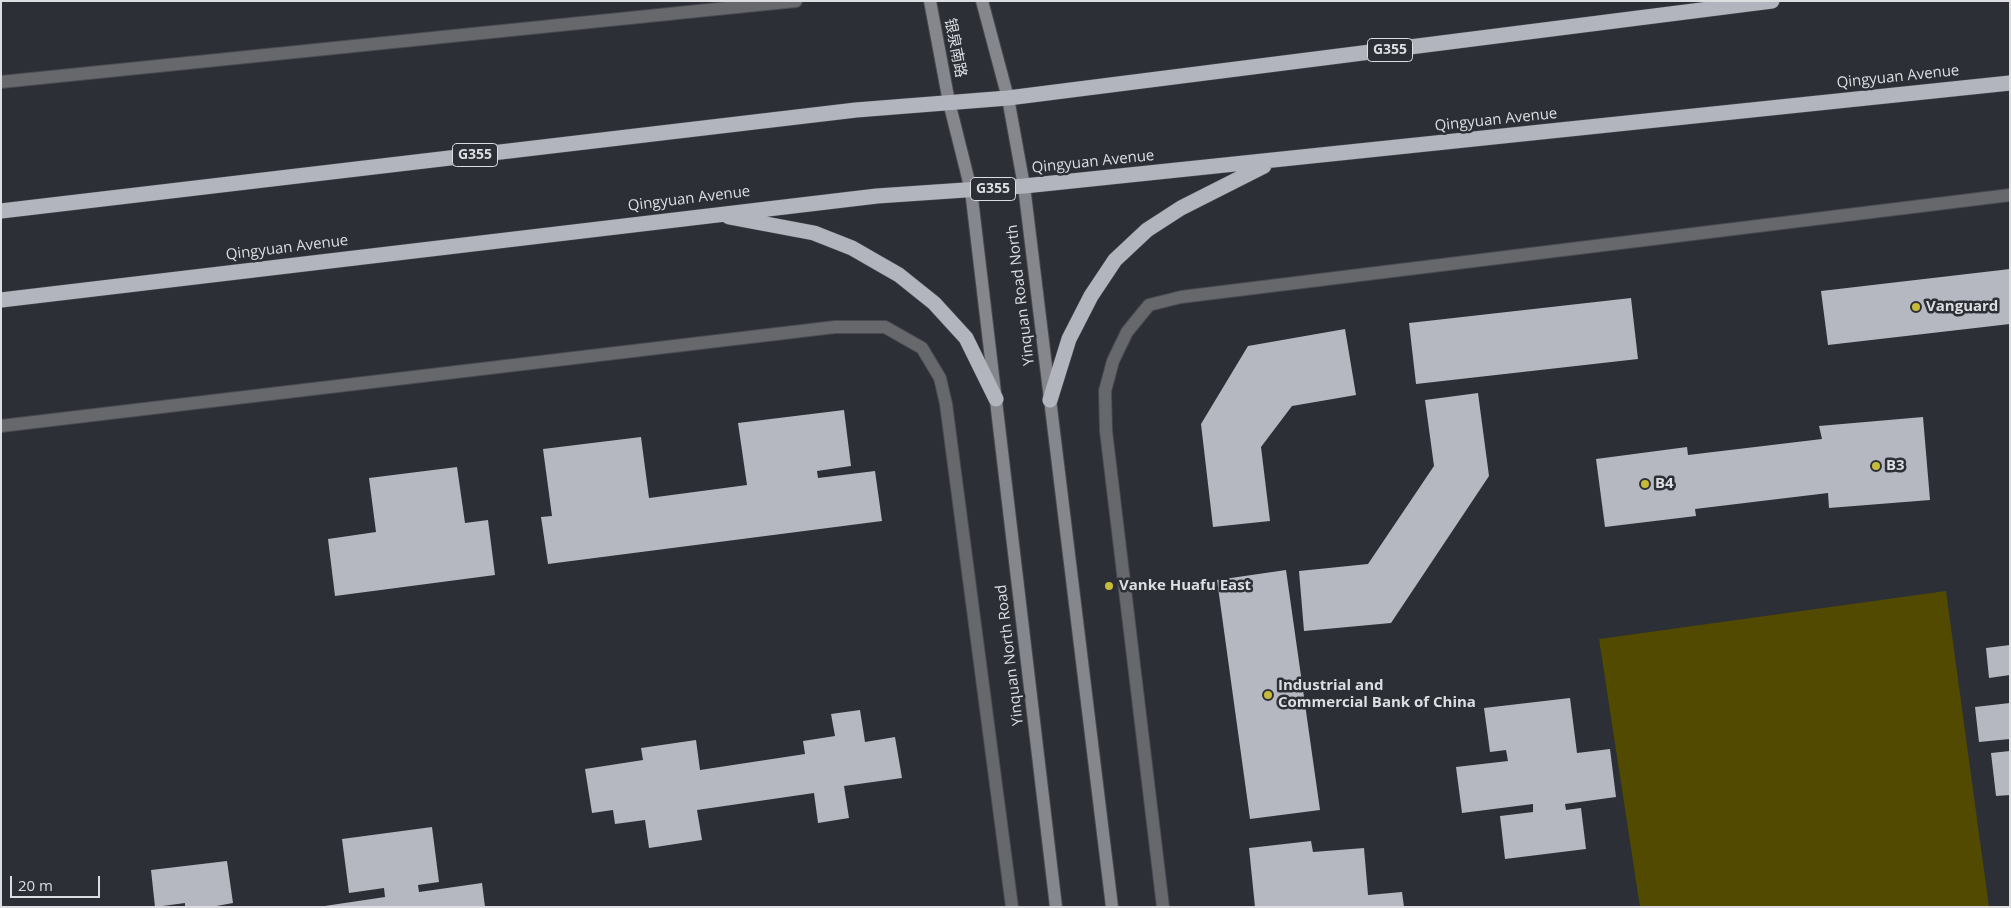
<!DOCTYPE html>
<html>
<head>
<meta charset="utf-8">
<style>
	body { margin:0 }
	#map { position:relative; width:2011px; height:908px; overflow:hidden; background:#2c2f36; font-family:"Open Sans",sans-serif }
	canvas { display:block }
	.frame { position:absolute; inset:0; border:2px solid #dcdee2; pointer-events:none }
	.scale { position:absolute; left:10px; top:876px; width:90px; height:22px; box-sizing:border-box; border:2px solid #dcdee2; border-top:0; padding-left:6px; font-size:15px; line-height:18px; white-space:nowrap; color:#dcdee2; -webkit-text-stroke:4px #2c2f36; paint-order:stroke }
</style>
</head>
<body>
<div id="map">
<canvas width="2011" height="908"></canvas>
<div class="frame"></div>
<div class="scale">20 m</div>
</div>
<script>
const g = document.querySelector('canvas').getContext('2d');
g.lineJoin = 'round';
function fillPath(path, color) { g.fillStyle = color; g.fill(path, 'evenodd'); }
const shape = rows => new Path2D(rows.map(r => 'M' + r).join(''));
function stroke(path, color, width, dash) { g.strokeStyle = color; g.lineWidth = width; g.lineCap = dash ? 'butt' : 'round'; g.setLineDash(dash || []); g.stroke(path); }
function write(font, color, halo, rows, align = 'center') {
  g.font = font + ' "Open Sans","Noto Sans SC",sans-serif'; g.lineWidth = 5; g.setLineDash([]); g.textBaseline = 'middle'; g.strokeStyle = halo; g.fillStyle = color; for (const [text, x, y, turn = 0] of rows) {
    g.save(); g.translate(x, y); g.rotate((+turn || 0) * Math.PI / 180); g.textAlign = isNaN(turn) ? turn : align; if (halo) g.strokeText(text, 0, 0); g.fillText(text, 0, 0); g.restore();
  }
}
const green = shape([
	[1946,591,1989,907,1640,907,1599,639]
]);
const building = shape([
	[2010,269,2010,324,1828,345,1821,291],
	[1631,298,1638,359,1416,384,1409,323],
	[1345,329,1356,395,1292,406,1261,447,1270,521,1213,527,1201,424,1248,346],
	[1478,393,1489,476,1391,623,1304,631,1299,571,1368,564,1434,466,1425,400],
	[844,410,851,466,817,471,818,478,875,471,882,521,548,564,541,517,552,516,543,449,641,437,649,498,747,485,738,423],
	[1923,417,1930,500,1829,508,1828,493,1695,509,1696,516,1605,527,1596,459,1687,447,1688,455,1822,439,1819,426],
	[457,467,465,523,488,520,495,575,335,596,328,539,376,532,369,478],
	[1286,570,1320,810,1250,819,1217,580],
	[2010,645,2010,675,1989,678,1986,648],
	[1570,698,1577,753,1610,749,1616,797,1565,804,1566,810,1581,808,1586,849,1505,859,1500,816,1533,812,1533,804,1462,813,1456,767,1508,761,1506,750,1490,752,1484,708],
	[2010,703,2010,739,1979,742,1975,707],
	[860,710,865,742,895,737,902,778,844,786,849,818,818,823,814,793,697,810,702,840,649,848,645,820,615,824,613,810,592,813,585,769,643,760,641,748,696,740,700,770,805,754,803,741,835,736,831,714],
	[2010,751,2010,795,1996,796,1991,753],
	[432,827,439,882,418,885,419,892,482,883,485,907,318,907,385,897,384,888,349,893,342,839],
	[1311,841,1313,852,1364,848,1368,895,1402,892,1404,907,1255,907,1249,848],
	[227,861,233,903,211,907,185,907,185,903,155,907,151,870]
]);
const street = shape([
	[1,82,796,1],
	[1,426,835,327,885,327,922,348,940,378,946,404,1012,907],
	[1163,907,1106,431,1105,391,1113,361,1127,332,1149,305,1181,297,2010,195]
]);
const secondary = shape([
	[930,1,949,102,971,190,1056,907],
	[982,1,1008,98,1024,186,1112,907]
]);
const highway = shape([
	[1,211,856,110,1008,98,1772,1],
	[729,217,814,233,852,248,899,275,934,303,966,338,996,399],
	[1,300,877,196,1024,186,2010,83],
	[1050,400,1069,339,1091,296,1115,260,1147,230,1181,208,1264,166]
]);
const markers = [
	[1916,307,5,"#c8bb3b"],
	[1876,466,5,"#c8bb3b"],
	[1645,484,5,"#c8bb3b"],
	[1109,586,5,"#c8bb3b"],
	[1268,695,5,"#c8bb3b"]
];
const shields = [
	[1390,50,45],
	[475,155,45],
	[993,189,45]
];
const shieldNames = [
	["G355",1390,50],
	["G355",475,155],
	["G355",993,189]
];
const streetNames = [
	["银泉南路",955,48,79],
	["Qingyuan Avenue",1898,77,-6],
	["Qingyuan Avenue",1496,120,-6],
	["Qingyuan Avenue",1093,162,-6],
	["Qingyuan Avenue",689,199,-7],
	["Qingyuan Avenue",287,248,-7],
	["Yinquan Road North",1021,295,-97],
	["Yinquan North Road",1010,655,-97]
];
const poiNames = [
	["Vanguard",1926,307],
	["B3",1886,466],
	["B4",1655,484],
	["Vanke Huafu East",1119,586],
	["Industrial and",1278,686],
	["Commercial Bank of China",1278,703]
];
fillPath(green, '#514a00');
fillPath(building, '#b5b8c1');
stroke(street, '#484b52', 14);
stroke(secondary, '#484b52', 14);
stroke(highway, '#484b52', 16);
stroke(street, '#66686b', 12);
stroke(secondary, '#85878d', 12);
stroke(highway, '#b2b5be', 15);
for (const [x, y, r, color] of markers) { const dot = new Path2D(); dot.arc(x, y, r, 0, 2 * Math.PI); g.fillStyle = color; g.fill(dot); stroke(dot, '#2c2f36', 2); }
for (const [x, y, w] of shields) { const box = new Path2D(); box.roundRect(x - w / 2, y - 11.5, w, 23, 4); g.fillStyle = '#2c2f36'; g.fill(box); stroke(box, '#dcdee2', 1); }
write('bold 14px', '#dcdee2', null, shieldNames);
write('15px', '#dcdee2', '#2c2f36', streetNames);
write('bold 15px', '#dcdee2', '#2c2f36', poiNames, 'left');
</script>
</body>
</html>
